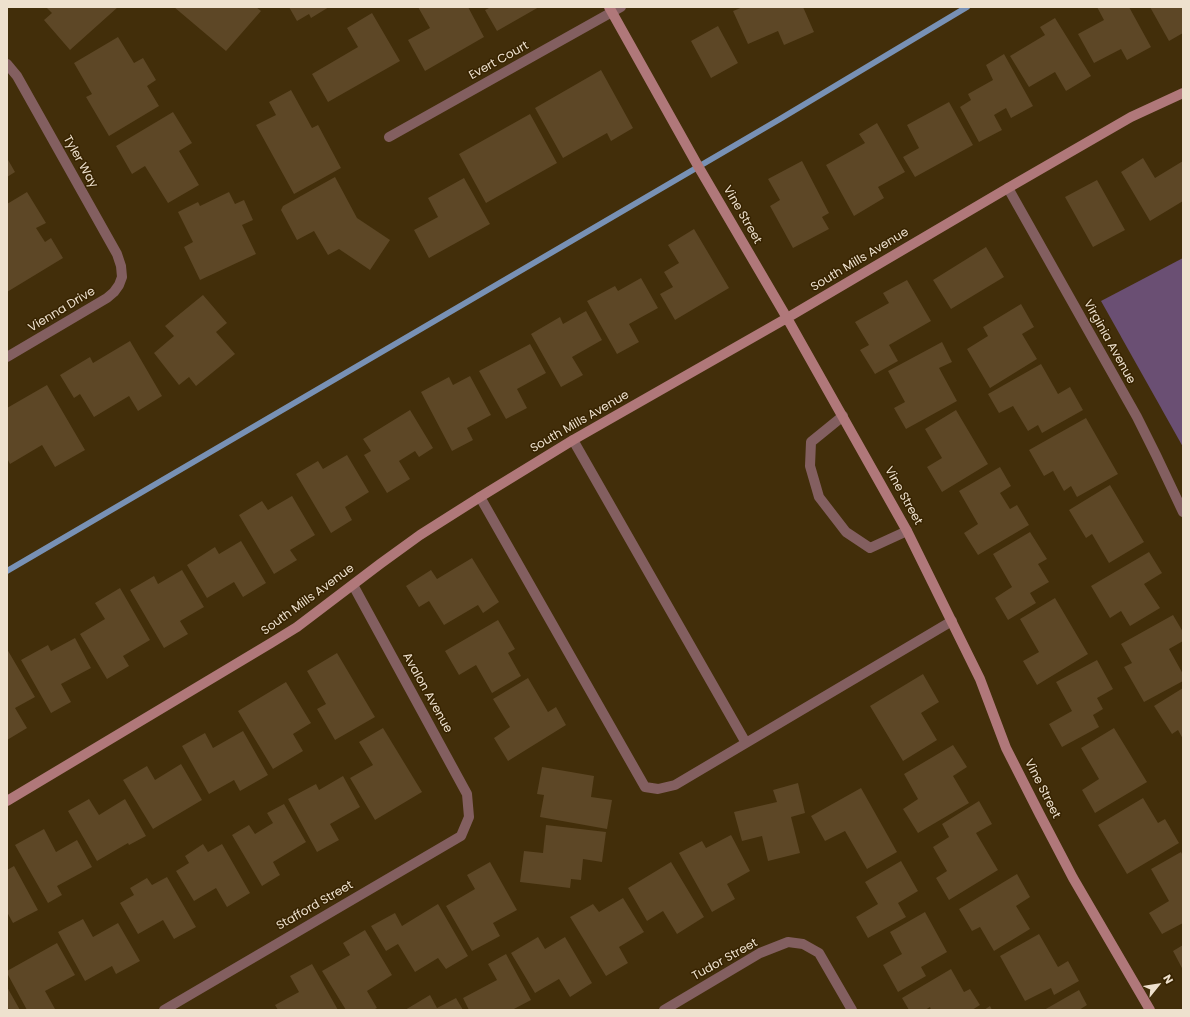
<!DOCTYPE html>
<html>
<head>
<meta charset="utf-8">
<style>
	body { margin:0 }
	#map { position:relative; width:1190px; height:1017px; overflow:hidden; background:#422e0a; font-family:Poppins,sans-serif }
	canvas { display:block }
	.frame { position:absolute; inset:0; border:8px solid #eee1ce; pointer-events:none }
	.north { position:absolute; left:1138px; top:965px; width:40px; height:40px; -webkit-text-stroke:3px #372300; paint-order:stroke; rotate:60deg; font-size:11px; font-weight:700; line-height:16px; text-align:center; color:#eee1ce }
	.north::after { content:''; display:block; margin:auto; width:14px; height:18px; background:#eee1ce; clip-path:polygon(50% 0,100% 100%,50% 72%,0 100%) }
</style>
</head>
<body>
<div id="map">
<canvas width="1190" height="1017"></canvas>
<div class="frame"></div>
<div class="north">N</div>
</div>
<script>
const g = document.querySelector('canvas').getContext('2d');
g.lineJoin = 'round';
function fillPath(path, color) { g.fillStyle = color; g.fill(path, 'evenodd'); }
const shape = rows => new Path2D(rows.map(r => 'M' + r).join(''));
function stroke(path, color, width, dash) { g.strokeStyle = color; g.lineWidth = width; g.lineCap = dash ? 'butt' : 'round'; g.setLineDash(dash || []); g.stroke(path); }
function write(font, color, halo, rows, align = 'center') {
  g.font = font + ' Poppins,sans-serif'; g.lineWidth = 3; g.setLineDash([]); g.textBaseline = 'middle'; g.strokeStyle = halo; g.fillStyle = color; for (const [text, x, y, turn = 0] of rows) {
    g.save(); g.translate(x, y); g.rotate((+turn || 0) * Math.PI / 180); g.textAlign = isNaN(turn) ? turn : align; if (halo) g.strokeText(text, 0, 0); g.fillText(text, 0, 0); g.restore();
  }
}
const green = shape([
	[1183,258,1183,447,1101,301]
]);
const stream = shape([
	[7,571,780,119,967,7]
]);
const building = shape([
	[46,7,118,7,70,50,44,20,52,13],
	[174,7,256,7,261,11,226,51],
	[289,7,329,7,311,18,309,14,297,21],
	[418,7,468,7,484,37,425,71,408,40,430,28],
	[491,7,539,7,497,31,485,10],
	[743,7,803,7,814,32,784,45,778,31,748,44,733,11],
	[1097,7,1129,7,1151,47,1127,60,1121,49,1094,63,1078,34,1104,20],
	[1150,7,1183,7,1183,33,1169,41],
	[372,13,400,61,328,102,312,74,358,47,347,28],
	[1055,18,1091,76,1066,91,1055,72,1029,87,1010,56,1045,35,1040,27],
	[718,26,738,63,711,78,691,41],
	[118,37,134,63,143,58,156,80,147,86,159,106,109,136,86,97,92,94,74,63],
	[1004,54,1033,106,1011,118,1006,108,994,115,1002,130,979,142,960,107,971,100,968,94,993,80,986,65],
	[601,70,633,128,611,141,607,133,563,158,535,108],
	[291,90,312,128,318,125,341,168,294,194,256,125,276,115,269,102],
	[949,102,973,145,915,177,903,157,919,148,907,125],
	[173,112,192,143,179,151,199,185,168,203,145,166,132,174,116,146],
	[530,114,557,163,486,203,459,154],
	[877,123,905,172,878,187,884,198,854,216,826,165,865,143,859,134],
	[7,158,15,172,7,177],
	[1143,158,1155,178,1183,161,1183,201,1150,221,1121,172],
	[802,161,829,213,822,217,829,229,793,248,770,206,780,200,768,179],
	[335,177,357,218,390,240,370,270,339,249,328,255,314,231,297,240,281,210,283,206],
	[464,178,490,224,429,258,414,230,438,217,428,198],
	[1097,180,1125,230,1093,247,1065,197],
	[27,192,46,223,36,228,45,242,51,238,63,258,7,292,7,204],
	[229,192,235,204,244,200,253,220,242,225,256,254,200,280,184,247,193,242,178,212,198,202,200,206],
	[694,229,729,288,675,320,660,294,673,287,664,272,679,263,668,245],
	[986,247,1004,277,951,309,933,280],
	[641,278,658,308,629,324,639,342,617,354,587,301,615,286,618,291],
	[907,280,931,321,889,345,898,361,875,374,860,350,869,345,855,322,889,303,883,293],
	[203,295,227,323,216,332,235,354,196,386,189,377,179,385,154,353,174,336,165,326],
	[1021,304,1034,327,1022,334,1037,359,990,388,967,349,988,336,983,327],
	[586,311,602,340,572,357,583,375,561,387,531,334,560,317,563,324],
	[130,341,162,396,138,411,129,396,94,417,80,394,74,398,60,375,90,357,93,363],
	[942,342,952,362,939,368,957,401,906,429,894,408,905,402,888,371],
	[530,344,546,373,517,389,527,408,506,419,479,371],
	[1041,364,1058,394,1070,387,1083,410,1042,433,1038,425,1028,431,1013,406,999,413,988,394],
	[470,376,491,415,467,428,473,440,452,451,421,392,449,377,453,385],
	[47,385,85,450,55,467,42,445,10,464,7,458,7,408],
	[410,410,433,448,419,457,415,451,399,461,410,479,387,493,364,455,371,451,363,439],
	[956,410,988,464,942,492,927,467,942,458,925,429],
	[1086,418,1118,474,1077,497,1071,486,1064,491,1053,471,1044,476,1029,450],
	[347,455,369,492,345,507,352,520,331,533,296,474,318,461,323,469],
	[1000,467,1011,486,1000,493,1010,509,1017,505,1029,525,978,555,964,533,978,524,959,491],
	[1110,485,1144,542,1109,563,1092,534,1086,538,1069,510],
	[292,496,315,535,290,550,297,560,274,574,239,515,262,501,268,510],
	[1030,532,1047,559,1038,564,1049,582,1030,593,1036,603,1008,620,995,598,1012,587,993,554],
	[241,541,266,583,243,597,234,582,207,598,187,565,215,547,219,554],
	[1149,552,1162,573,1144,584,1160,608,1130,626,1121,611,1110,618,1091,586],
	[472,558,499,602,483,613,478,605,444,625,429,601,419,607,406,586,431,570,437,579],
	[182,570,204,607,180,621,188,634,164,648,130,590,154,576,158,584],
	[120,588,150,640,123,656,129,666,107,679,80,634,105,619,95,603],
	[1055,598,1088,654,1037,685,1023,661,1039,652,1020,619],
	[1173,615,1183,632,1183,641,1169,649,1183,674,1183,681,1144,702,1124,667,1132,663,1121,644],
	[498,620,515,649,508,653,521,676,492,693,476,665,459,675,445,651],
	[75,638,91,668,61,684,71,702,51,713,21,660,48,645,51,651],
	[7,649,35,697,15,708,27,728,7,740],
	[337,653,375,717,335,740,317,709,326,704,307,671],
	[1097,660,1113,689,1097,698,1103,709,1093,715,1099,727,1062,747,1049,724,1072,711,1056,682],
	[923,674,939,702,921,713,937,740,903,761,870,706],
	[528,678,548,712,556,707,566,725,508,761,494,738,510,727,493,699],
	[286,682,311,723,293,734,303,751,273,769,238,711],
	[1183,688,1183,739,1178,730,1172,734,1154,706],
	[383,728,422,792,375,820,350,778,373,765,359,742],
	[1114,728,1147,782,1095,813,1082,790,1099,779,1081,748],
	[243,731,268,775,240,791,234,780,209,794,182,746,205,733,213,748],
	[953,745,967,767,953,776,969,803,918,833,903,809,918,799,904,774],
	[181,764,202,800,153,829,123,780,147,766,155,780],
	[542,767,594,776,591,797,612,800,607,829,540,817,544,795,537,794],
	[343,776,360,807,330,824,339,840,317,852,288,799,316,784,319,790],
	[798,783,805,813,791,817,800,853,768,861,762,836,742,841,734,812,777,802,773,790],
	[861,788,897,852,867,869,845,831,825,841,811,816],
	[1143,798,1158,823,1165,819,1179,843,1127,874,1098,825],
	[89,799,99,815,125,799,146,836,129,845,128,843,97,861,68,811],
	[979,801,992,824,976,833,998,870,949,900,936,878,947,871,933,847,949,837,942,824],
	[284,804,306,842,273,862,280,875,262,886,232,835,249,825,255,834,273,823,267,813],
	[546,825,606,832,602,862,583,859,581,880,571,879,570,888,520,882,524,851,543,853],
	[44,829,56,852,77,840,92,867,57,886,62,895,48,903,15,845],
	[731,835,750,871,727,884,735,899,712,912,679,853,702,841,706,848],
	[203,844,208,852,222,844,250,893,227,907,216,888,194,901,176,871,189,863,185,856],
	[1181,852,1183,856,1183,923,1162,934,1149,913,1169,901,1151,869],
	[901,861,918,891,898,903,906,917,868,938,856,917,878,904,865,882],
	[490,862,517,910,493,923,500,936,472,951,446,906,475,889,467,875],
	[671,862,704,917,677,934,663,911,647,921,628,888],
	[14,866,38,910,13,923,7,912,7,870],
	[1017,874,1030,897,1016,906,1030,929,994,951,980,927,972,931,959,909],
	[167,877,196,927,174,939,163,920,138,934,120,903,134,895,130,888,147,878,152,885],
	[623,898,644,932,619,947,628,963,606,976,570,917,593,904,599,912],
	[438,904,468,956,446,969,438,958,415,972,398,944,386,951,371,926,395,913,402,926],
	[925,912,947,952,921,967,926,976,898,992,883,965,902,954,890,932],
	[83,919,93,937,118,923,140,961,116,974,112,966,85,981,58,932],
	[365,930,392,975,367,991,377,1008,373,1010,346,1010,322,971,350,955,343,943],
	[1039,934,1058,967,1068,961,1079,981,1054,995,1051,988,1025,1001,1000,956],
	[538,937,545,949,565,937,592,983,570,997,559,979,535,993,511,953],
	[57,943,75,975,45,991,55,1009,53,1010,27,1010,7,973,7,971],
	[1183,945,1183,970,1173,951],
	[506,954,531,1000,512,1010,469,1010,463,998,497,980,488,964],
	[312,964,338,1010,278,1010,275,1005,299,992,290,976],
	[951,969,964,992,970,989,980,1005,972,1010,931,1010,930,1007,925,1010,909,1010,902,998],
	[7,987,20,1010,7,1010],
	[1079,990,1087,1005,1079,1010,1044,1010],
	[430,995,437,1008,456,998,463,1010,405,1010],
	[990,1006,992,1010,984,1010]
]);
const lane = shape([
	[843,416,811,442,810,466,819,497,846,532,870,548,907,531],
	[573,440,746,743],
	[480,497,645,787,658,789,675,785,952,621]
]);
const street = shape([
	[7,64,17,76,117,254,121,266,122,277,119,285,114,292,107,298,7,357],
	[389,137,621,7],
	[1008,188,1137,417,1156,455,1183,512],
	[164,1010,461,836,469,817,467,794,353,585],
	[664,1010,760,953,788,942,803,944,819,953,852,1010]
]);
const secondary = shape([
	[609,7,698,166,787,318,907,531,980,679,1006,748,1039,813,1073,878,1150,1010],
	[7,801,271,643,297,627,380,564,420,535,480,497,573,440,787,318,1008,188,1131,117,1183,93]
]);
const streetNames = [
	["Evert Court",499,61,-29],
	["Tyler Way",80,162,61],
	["Vine Street",742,215,60],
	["South Mills Avenue",860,260,-31],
	["Vienna Drive",62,310,-31],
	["Virginia Avenue",1109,342,61],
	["South Mills Avenue",580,422,-30],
	["Vine Street",903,496,61],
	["South Mills Avenue",308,600,-36],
	["Avalon Avenue",427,693,61],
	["Vine Street",1042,789,63],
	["Stafford Street",315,906,-30],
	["Tudor Street",725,960,-29]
];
fillPath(green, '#6a4f73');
stroke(stream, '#7891b5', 6);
fillPath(building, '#5d4726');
stroke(lane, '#835f60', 10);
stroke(street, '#835f60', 10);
stroke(secondary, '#b0787a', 10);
write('12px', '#eee1ce', '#372300', streetNames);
</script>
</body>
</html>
